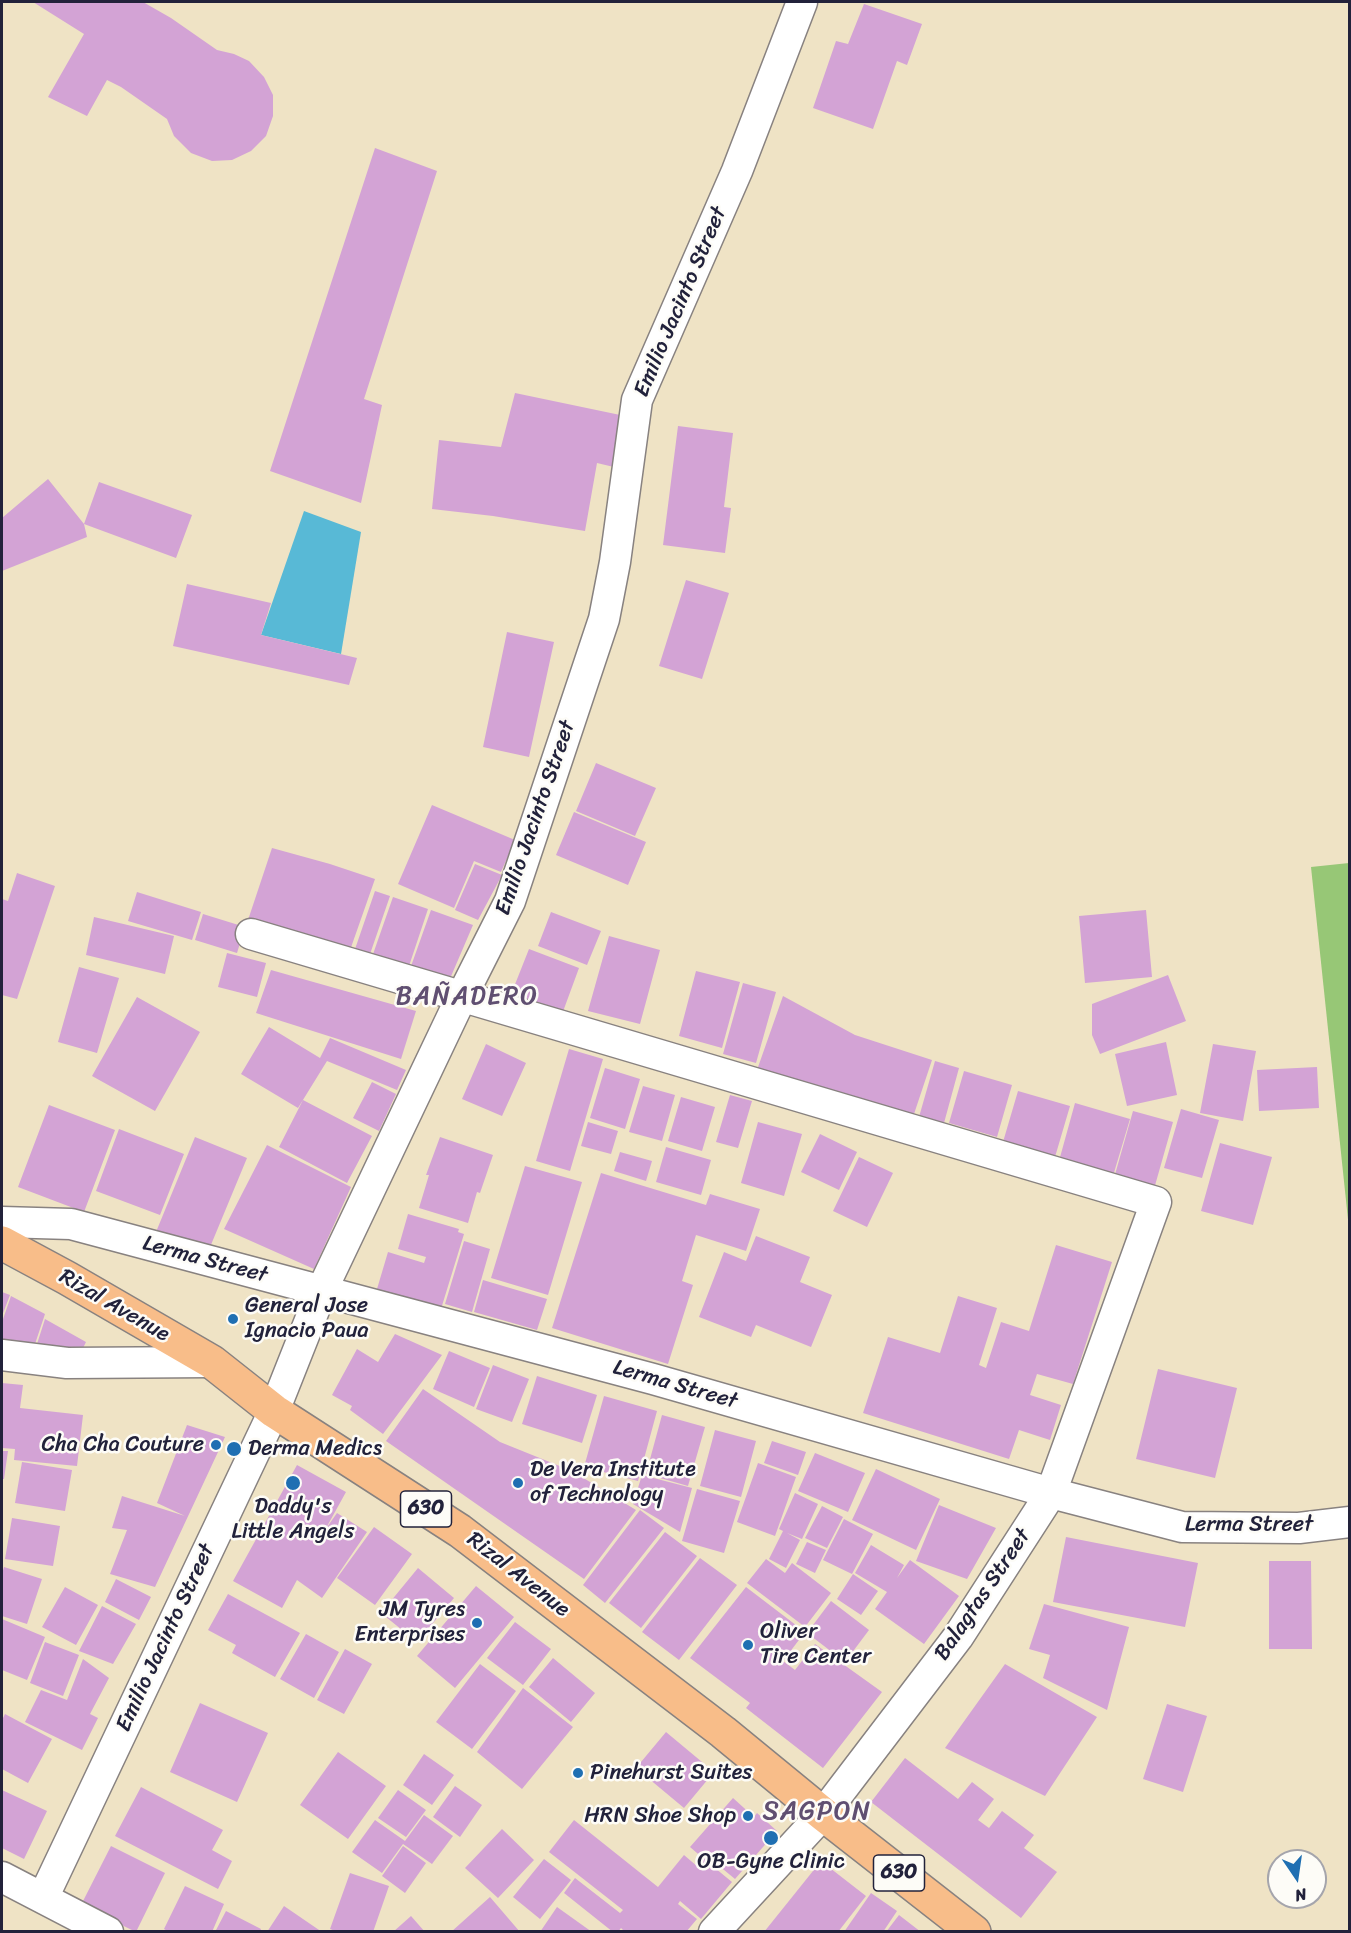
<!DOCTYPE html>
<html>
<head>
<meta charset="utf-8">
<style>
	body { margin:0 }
	#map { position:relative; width:1351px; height:1933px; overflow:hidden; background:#efe3c5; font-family:Sriracha,sans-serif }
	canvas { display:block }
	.frame { position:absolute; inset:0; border:3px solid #22223b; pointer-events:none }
	.north { position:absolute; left:1267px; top:1849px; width:60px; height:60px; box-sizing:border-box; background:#fdfcf7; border:2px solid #a5a5ac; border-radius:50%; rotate:167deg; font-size:16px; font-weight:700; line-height:24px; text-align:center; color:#22223b }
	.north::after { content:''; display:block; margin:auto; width:21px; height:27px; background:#1f6fb2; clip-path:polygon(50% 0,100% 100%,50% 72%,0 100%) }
</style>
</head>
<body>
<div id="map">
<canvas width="1351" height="1933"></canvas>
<div class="frame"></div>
<div class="north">N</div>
</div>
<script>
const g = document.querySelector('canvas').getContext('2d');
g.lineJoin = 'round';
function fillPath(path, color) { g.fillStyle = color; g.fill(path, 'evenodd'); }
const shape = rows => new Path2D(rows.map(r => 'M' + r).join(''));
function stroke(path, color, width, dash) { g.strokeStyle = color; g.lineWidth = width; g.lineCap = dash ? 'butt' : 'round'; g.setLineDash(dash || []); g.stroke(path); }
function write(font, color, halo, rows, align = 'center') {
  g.font = font + ' Sriracha,sans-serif'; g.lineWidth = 5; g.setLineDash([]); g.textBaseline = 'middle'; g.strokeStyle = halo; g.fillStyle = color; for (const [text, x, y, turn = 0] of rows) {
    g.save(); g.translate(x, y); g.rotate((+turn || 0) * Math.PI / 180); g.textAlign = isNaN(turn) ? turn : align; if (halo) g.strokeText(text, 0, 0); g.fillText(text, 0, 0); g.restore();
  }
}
const green = shape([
	[1349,863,1350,863,1349,1229,1311,867]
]);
const water = shape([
	[304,511,361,532,341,654,261,635]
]);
const building = shape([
	[33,2,143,2,171,18,217,50,234,54,249,61,264,77,273,95,273,116,266,136,251,151,232,160,212,161,191,153,174,136,167,119,121,87,107,80,87,116,48,97,84,34],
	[864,4,922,24,907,65,897,61,873,129,813,108,836,41,848,44],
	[375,148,437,171,364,399,382,405,361,503,270,471],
	[515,393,625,416,618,468,597,463,585,531,493,516,432,509,439,440,501,447],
	[678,426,733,433,724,507,731,508,725,553,663,545],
	[48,479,84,524,87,537,2,571,2,518],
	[99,482,192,515,176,558,84,524],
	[686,580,729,593,702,679,659,666],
	[187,584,271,603,261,635,357,658,349,685,173,646],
	[507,632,554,642,529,757,483,747],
	[596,763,656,788,635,836,576,811],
	[432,805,515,840,501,872,474,861,454,908,398,884],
	[574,812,646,842,628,885,556,855],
	[272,848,330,864,375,879,348,956,246,926],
	[475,864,502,875,478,920,455,910],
	[17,873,55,886,17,999,2,995,2,899,8,901],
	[375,891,390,896,369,957,354,952],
	[137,892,201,912,192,940,128,921],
	[393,897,428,909,408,969,372,957],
	[431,910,473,925,449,981,410,969],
	[1146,910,1152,977,1085,983,1079,916],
	[551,912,601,931,587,965,538,946],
	[203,914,245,927,237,953,195,940],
	[94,917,174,936,165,974,86,955],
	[609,936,660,950,640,1024,588,1011],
	[529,949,579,968,561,1017,510,997],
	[227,953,266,963,257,997,218,987],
	[79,967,119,978,97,1053,58,1042],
	[271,970,416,1011,401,1059,256,1013],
	[696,971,740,982,722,1048,679,1036],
	[1168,975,1186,1021,1100,1054,1092,1035,1092,1004],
	[743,983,776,992,756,1063,723,1054],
	[783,996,855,1035,932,1060,912,1120,757,1070],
	[137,997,200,1032,155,1111,92,1076],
	[269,1027,320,1058,330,1038,406,1070,397,1090,327,1061,298,1108,241,1074],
	[1166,1042,1177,1095,1127,1106,1115,1054],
	[486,1044,526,1063,502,1116,462,1099],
	[1213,1044,1256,1051,1243,1121,1200,1113],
	[569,1049,603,1059,570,1171,536,1161],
	[935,1061,959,1068,944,1123,919,1117],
	[1317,1067,1319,1108,1259,1111,1257,1070],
	[605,1068,640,1079,625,1129,590,1118],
	[964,1071,1012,1085,997,1137,949,1123],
	[372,1082,396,1094,379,1131,353,1118],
	[643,1086,675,1095,662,1141,629,1132],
	[1018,1091,1070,1106,1055,1157,1003,1142],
	[730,1095,752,1101,738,1148,716,1142],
	[681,1097,715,1107,702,1151,668,1141],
	[303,1100,372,1136,347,1183,279,1147],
	[1075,1103,1130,1119,1113,1176,1059,1161],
	[49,1105,115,1130,84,1212,18,1187],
	[1181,1109,1219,1120,1202,1178,1164,1168],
	[1133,1111,1173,1122,1154,1189,1114,1178],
	[588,1122,618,1131,611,1154,581,1146],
	[758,1122,802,1134,784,1196,741,1183],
	[119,1129,184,1154,160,1215,96,1191],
	[820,1134,857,1152,839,1190,801,1172],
	[195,1137,247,1158,208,1252,156,1232],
	[440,1137,493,1155,480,1193,477,1192,468,1223,419,1208,429,1175,426,1175],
	[1220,1143,1272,1157,1253,1225,1201,1211],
	[267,1145,351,1187,314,1269,224,1229],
	[666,1147,711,1160,701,1195,656,1182],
	[620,1152,652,1161,646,1181,614,1171],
	[859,1157,893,1173,867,1227,833,1211],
	[525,1166,582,1182,548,1295,491,1278],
	[601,1173,706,1205,710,1194,760,1209,746,1251,696,1235,682,1281,693,1285,668,1364,552,1328],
	[408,1214,459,1229,458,1232,464,1234,441,1309,377,1289,388,1252,424,1263,426,1257,398,1249],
	[756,1236,810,1257,800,1282,832,1295,811,1347,756,1325,751,1337,699,1317,724,1252,746,1261],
	[464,1241,490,1249,472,1312,445,1304],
	[1056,1245,1112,1262,1073,1384,1037,1374,1030,1395,1061,1405,1050,1440,1019,1430,1009,1459,863,1413,888,1337,940,1353,958,1296,997,1308,979,1365,986,1368,1001,1322,1029,1331],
	[483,1280,547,1299,537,1330,474,1312],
	[2,1292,10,1295,2,1316],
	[11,1296,45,1314,34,1347,2,1339,2,1322],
	[45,1319,86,1342,81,1352,36,1347],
	[395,1334,442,1355,383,1434,350,1410,352,1406,332,1395,357,1349,378,1362],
	[449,1351,490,1368,474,1407,433,1389],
	[493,1365,529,1379,512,1422,476,1409],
	[1158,1369,1237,1388,1215,1478,1136,1459],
	[537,1376,597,1395,582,1443,522,1424],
	[2,1383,23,1385,20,1408,83,1415,77,1466,14,1460,15,1449,2,1448],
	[423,1389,500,1442,572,1471,636,1510,584,1579,386,1441],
	[604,1396,657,1411,638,1481,584,1467],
	[662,1415,705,1427,688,1486,646,1474],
	[187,1425,225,1437,155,1587,110,1574,127,1530,112,1528,122,1496,185,1516,157,1503],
	[715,1430,756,1441,741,1497,700,1486],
	[772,1441,806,1452,798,1475,764,1463],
	[2,1451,8,1451,4,1479,2,1479],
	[815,1453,865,1473,848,1512,798,1491],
	[22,1462,72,1470,65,1511,15,1503],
	[758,1463,796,1477,775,1536,737,1522],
	[297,1465,346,1492,325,1530,337,1513,367,1532,322,1598,297,1580,282,1608,233,1581],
	[876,1469,940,1499,916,1550,852,1520],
	[642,1475,692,1488,680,1532,633,1504],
	[697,1489,740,1501,724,1553,682,1541],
	[795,1493,818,1504,802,1539,787,1533,800,1540,786,1568,769,1559,783,1531,779,1529],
	[939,1505,996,1528,967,1579,916,1561],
	[822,1506,843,1517,827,1548,805,1538],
	[640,1510,664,1528,605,1603,583,1585],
	[12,1518,60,1526,53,1566,5,1559],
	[844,1519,873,1534,852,1574,823,1560],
	[374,1527,412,1554,375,1605,337,1578],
	[665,1532,697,1556,641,1628,609,1603],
	[1066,1537,1198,1563,1185,1627,1053,1602],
	[807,1542,826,1550,815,1573,796,1564],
	[871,1545,904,1565,897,1578,910,1560,959,1596,924,1644,875,1609,887,1592,855,1573],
	[700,1558,737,1585,679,1660,642,1632],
	[766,1559,785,1573,792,1563,831,1593,805,1627,747,1583],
	[1269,1561,1311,1561,1312,1649,1269,1649],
	[4,1567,42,1579,27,1624,2,1616,2,1574],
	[418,1568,454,1598,417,1642,381,1613],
	[853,1574,878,1591,861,1615,837,1599],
	[116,1579,151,1597,139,1620,105,1602],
	[476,1586,514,1617,455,1688,417,1656],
	[65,1587,98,1605,76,1645,42,1627],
	[746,1587,805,1632,783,1661,795,1670,815,1644,882,1692,823,1768,746,1708,750,1703,690,1658],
	[228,1594,300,1633,275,1677,232,1653,236,1645,208,1630],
	[831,1601,869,1630,845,1662,807,1633],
	[1044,1604,1129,1627,1107,1710,1043,1678,1050,1655,1029,1649],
	[102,1606,136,1624,113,1664,79,1651],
	[2,1619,45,1637,27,1680,2,1670],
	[515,1622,551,1649,523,1685,487,1658],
	[306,1634,339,1652,314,1698,280,1679],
	[45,1642,79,1655,63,1696,30,1683],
	[345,1649,372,1664,344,1714,317,1700],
	[553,1658,595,1693,571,1722,529,1687],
	[83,1659,109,1678,90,1714,98,1718,82,1750,25,1722,41,1690,67,1700],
	[480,1664,516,1691,472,1749,436,1722],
	[1005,1664,1097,1717,1045,1796,945,1748],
	[523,1688,573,1727,522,1789,477,1752],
	[200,1703,268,1733,237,1802,170,1772],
	[1167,1704,1207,1716,1183,1792,1143,1779],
	[5,1714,52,1739,28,1783,2,1769,2,1720],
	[666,1732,714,1772,684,1808,636,1768],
	[338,1752,386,1786,348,1839,300,1805],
	[424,1754,454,1775,432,1805,403,1785],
	[905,1758,958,1799,972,1782,994,1799,978,1820,989,1828,1002,1811,1034,1835,1024,1848,1057,1872,1021,1918,871,1802],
	[455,1786,482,1805,460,1837,433,1817],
	[141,1787,223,1830,212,1850,232,1861,218,1889,115,1836],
	[2,1790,47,1811,24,1859,2,1848],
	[398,1790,426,1810,406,1837,378,1818],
	[733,1798,754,1817,757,1813,777,1831,735,1879,718,1865,715,1868,732,1882,701,1919,680,1901,678,1904,697,1919,686,1932,625,1932,621,1928,618,1932,613,1932,564,1893,575,1878,620,1913,623,1910,549,1852,574,1820,658,1887,684,1855,698,1867,704,1859,690,1847],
	[424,1815,453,1836,432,1864,403,1844,382,1873,352,1852,375,1820,405,1841],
	[502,1829,534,1860,498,1898,465,1868],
	[111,1846,165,1873,136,1932,81,1905],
	[403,1846,426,1863,405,1893,382,1876],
	[544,1859,571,1880,540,1919,513,1897],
	[821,1861,866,1896,838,1932,764,1932],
	[350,1873,389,1886,373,1932,338,1932,330,1929],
	[185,1886,224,1904,212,1932,169,1932,164,1929],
	[871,1893,897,1911,883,1932,844,1932],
	[490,1897,520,1932,451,1932],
	[284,1906,322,1932,267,1932],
	[557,1907,592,1932,540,1932],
	[226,1911,261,1929,260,1932,215,1932],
	[899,1915,921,1932,886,1932],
	[411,1916,425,1932,393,1932]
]);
const street = shape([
	[251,934,1156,1202,1051,1493,958,1637,823,1814,714,1932],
	[2,1222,71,1224,653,1379,1051,1493,1182,1527,1299,1528,1350,1522],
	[2,1355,67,1363,212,1362],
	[2,1877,108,1932],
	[43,1898,274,1411,322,1290,462,996,510,901,604,619,615,562,637,400,737,171,802,2]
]);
const primary = shape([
	[2,1243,67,1278,212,1362,274,1411,460,1531,723,1732,823,1814,974,1932]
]);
const markers = [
	[233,1319,6,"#1f6fb2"],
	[216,1445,6,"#1f6fb2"],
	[234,1449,8,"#1f6fb2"],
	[293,1483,8,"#1f6fb2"],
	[518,1483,6,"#1f6fb2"],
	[477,1623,6,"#1f6fb2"],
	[748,1645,6,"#1f6fb2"],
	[578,1773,6,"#1f6fb2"],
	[748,1816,6,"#1f6fb2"],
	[771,1838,8,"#1f6fb2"]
];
const shields = [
	[426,1509,51],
	[899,1873,51]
];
const shieldNames = [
	["630",426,1509],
	["630",899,1873]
];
const streetNames = [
	["Emilio Jacinto Street",681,302,-67],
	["Emilio Jacinto Street",536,818,-71],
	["Lerma Street",205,1260,15],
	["Rizal Avenue",114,1306,30],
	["Lerma Street",675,1385,16],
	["Lerma Street",1249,1525],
	["Rizal Avenue",518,1575,38],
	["Balagtas Street",983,1595,-56],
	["Emilio Jacinto Street",166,1638,-65]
];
const poiNames = [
	["General Jose",245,1306],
	["Ignacio Paua",245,1331],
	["Cha Cha Couture",204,1445,"right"],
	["Derma Medics",248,1449],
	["De Vera Institute",530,1470],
	["of Technology",530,1495],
	["Daddy's",293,1507,"center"],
	["Little Angels",293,1532,"center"],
	["JM Tyres",465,1610,"right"],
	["Enterprises",465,1635,"right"],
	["Oliver",760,1632],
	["Tire Center",760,1657],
	["Pinehurst Suites",590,1773],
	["HRN Shoe Shop",736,1816,"right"],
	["OB-Gyne Clinic",771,1862,"center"]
];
const quarterNames = [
	["BAÑADERO",467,997],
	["SAGPON",817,1812]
];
fillPath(green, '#97c776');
fillPath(water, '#58b9d6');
fillPath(building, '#d3a3d5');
stroke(street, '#888280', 33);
stroke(primary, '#888280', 36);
stroke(street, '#fff', 30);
stroke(primary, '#f8bd89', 33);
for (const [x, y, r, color] of markers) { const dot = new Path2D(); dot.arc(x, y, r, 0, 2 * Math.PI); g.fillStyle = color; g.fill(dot); stroke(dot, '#fdfcf7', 2); }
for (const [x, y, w] of shields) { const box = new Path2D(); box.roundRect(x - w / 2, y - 18, w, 36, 4.5); g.fillStyle = '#fdfcf7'; g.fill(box); stroke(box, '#22223b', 1.5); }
write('bold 21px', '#22223b', null, shieldNames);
write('22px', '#22223b', '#fdfcf7', streetNames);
write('22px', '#22223b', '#fdfcf7', poiNames, 'left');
g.letterSpacing = '1.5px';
write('26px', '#604f71', '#fdfcf7', quarterNames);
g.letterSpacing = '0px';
</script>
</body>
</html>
